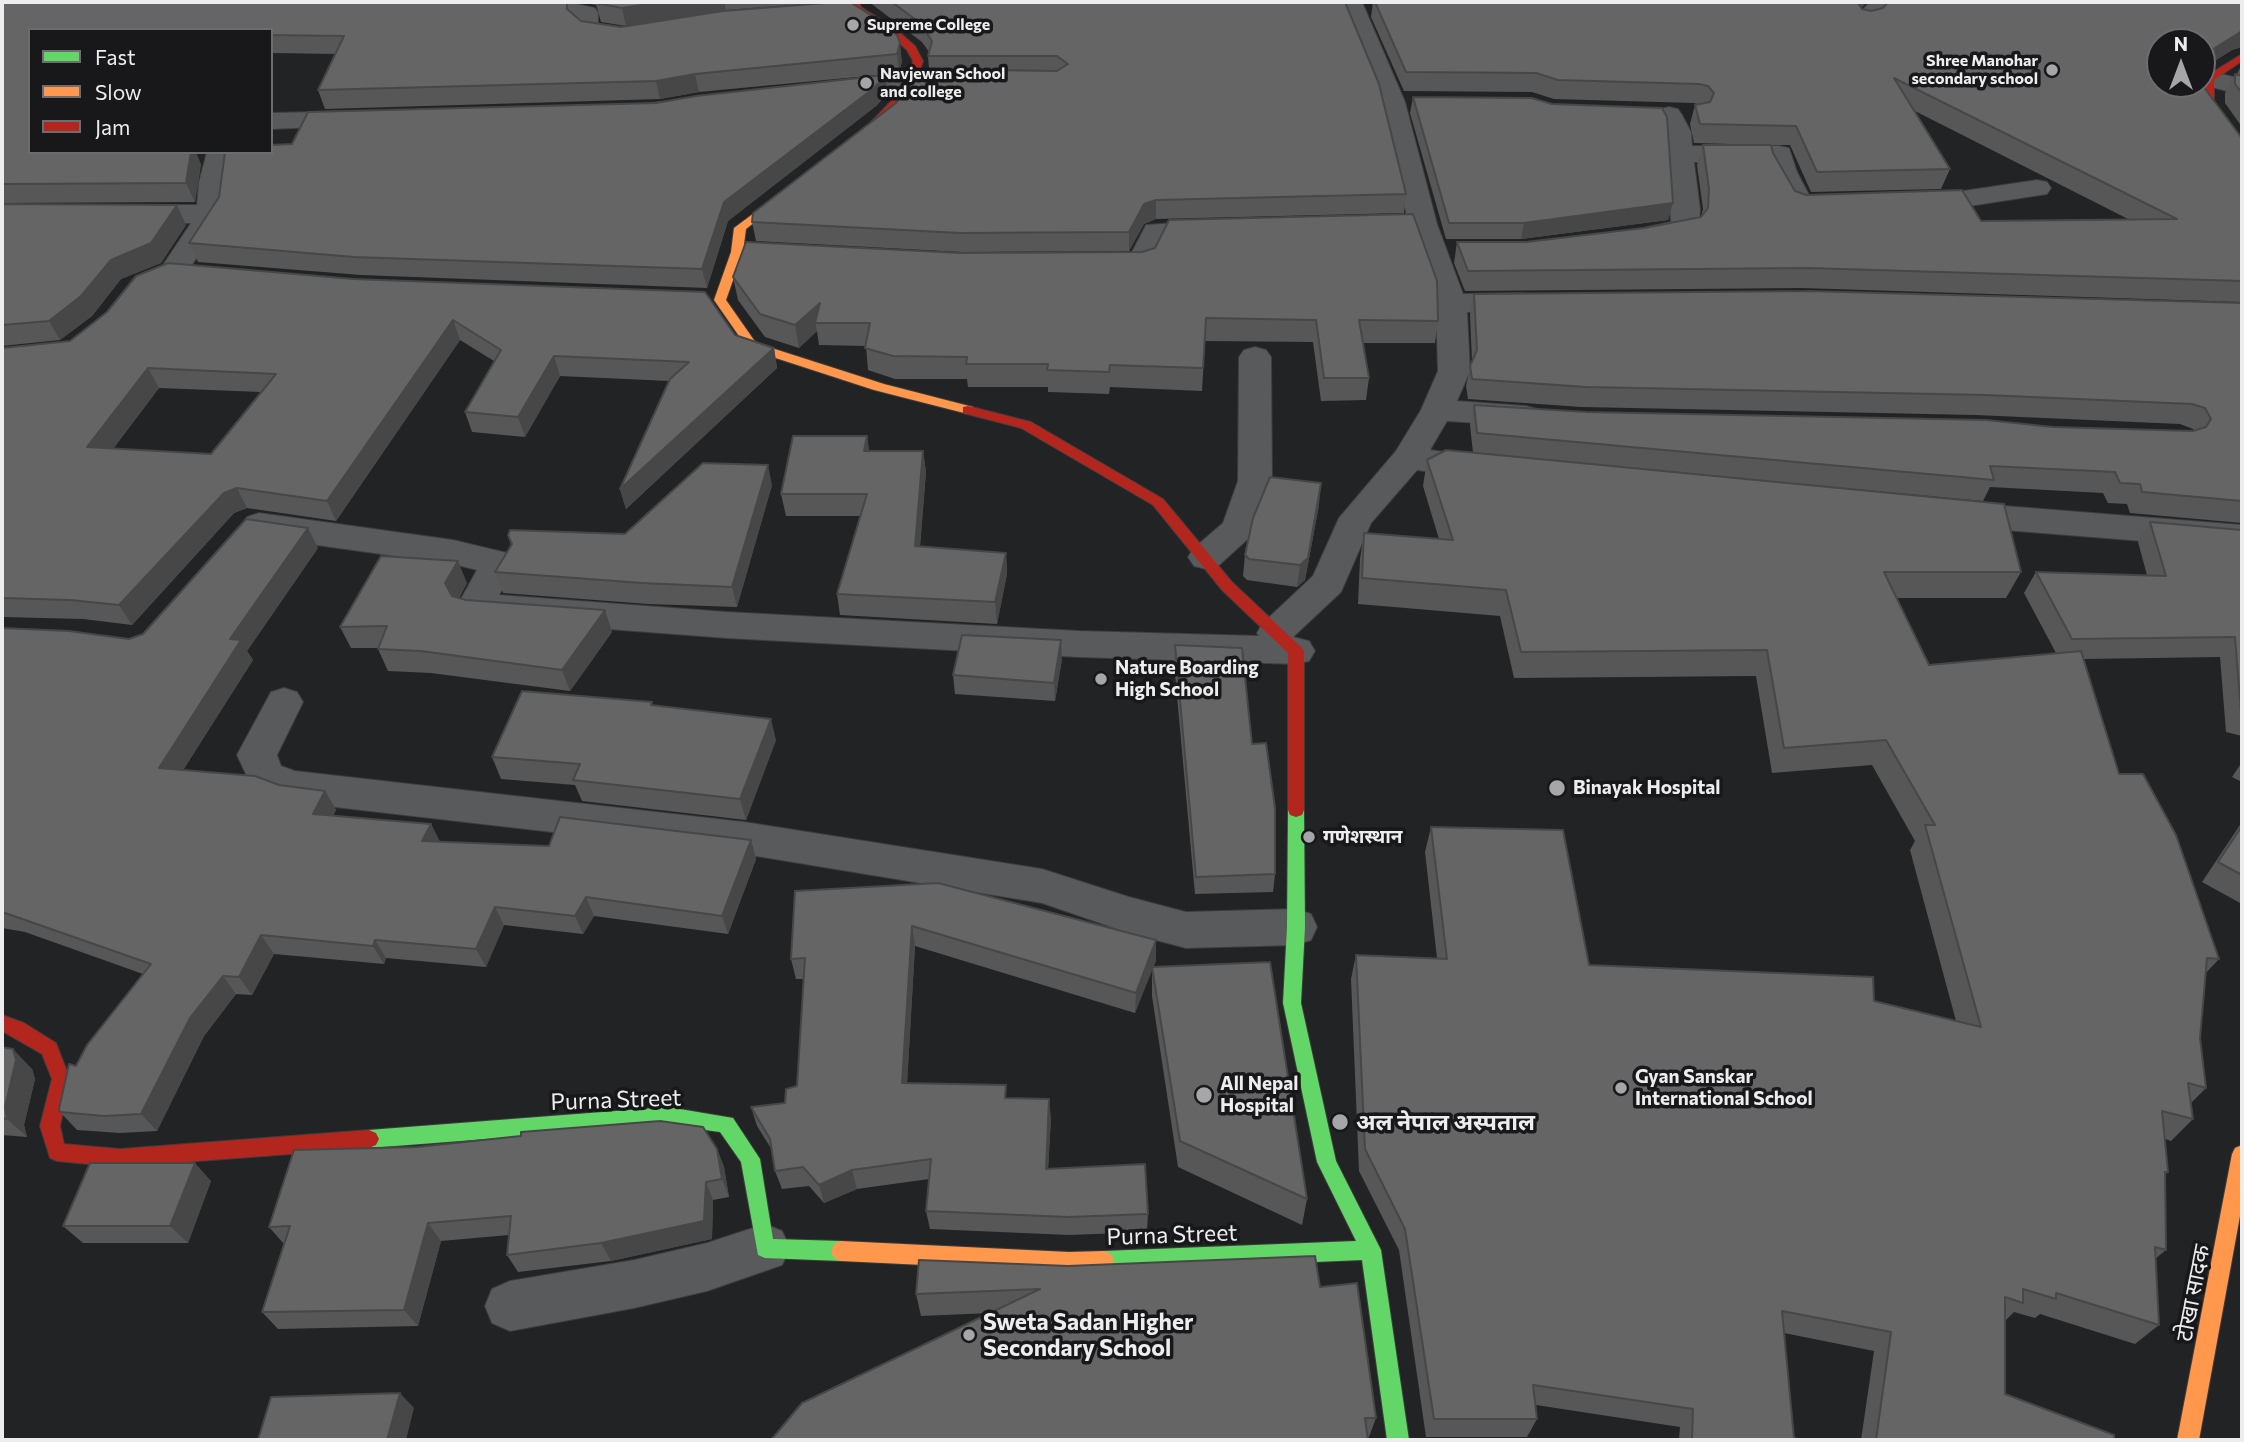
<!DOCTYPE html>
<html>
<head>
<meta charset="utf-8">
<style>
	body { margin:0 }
	#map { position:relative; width:2244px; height:1442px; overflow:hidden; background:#222324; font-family:Commissioner,sans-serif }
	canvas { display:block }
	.frame { position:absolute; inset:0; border:4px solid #ededef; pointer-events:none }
	.legend { position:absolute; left:28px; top:28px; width:245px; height:126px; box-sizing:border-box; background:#18181b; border:2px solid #6d6d70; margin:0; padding:9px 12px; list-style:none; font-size:21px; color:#ededef }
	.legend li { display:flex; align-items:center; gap:14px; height:35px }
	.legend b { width:35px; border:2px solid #6d6d70 }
	.north { position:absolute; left:2146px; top:28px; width:70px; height:70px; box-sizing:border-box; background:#18181b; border:2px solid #6d6d70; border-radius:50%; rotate:0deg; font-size:19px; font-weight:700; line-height:28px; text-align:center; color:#ededef }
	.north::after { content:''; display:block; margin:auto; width:24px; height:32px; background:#a6a6a8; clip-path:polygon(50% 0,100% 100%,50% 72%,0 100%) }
</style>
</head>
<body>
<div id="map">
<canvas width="2244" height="1442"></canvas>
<div class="frame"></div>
<ul class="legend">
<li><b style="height:9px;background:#63d668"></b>Fast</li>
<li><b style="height:9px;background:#ff974d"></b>Slow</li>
<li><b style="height:9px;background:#b3261e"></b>Jam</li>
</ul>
<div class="north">N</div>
</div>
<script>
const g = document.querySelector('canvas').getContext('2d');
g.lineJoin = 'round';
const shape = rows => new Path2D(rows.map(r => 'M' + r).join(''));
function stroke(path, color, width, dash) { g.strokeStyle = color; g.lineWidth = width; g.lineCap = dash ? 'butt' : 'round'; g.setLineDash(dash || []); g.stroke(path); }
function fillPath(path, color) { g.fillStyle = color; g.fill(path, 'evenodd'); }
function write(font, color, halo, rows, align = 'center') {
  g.font = font + ' Commissioner,"Noto Sans Devanagari",sans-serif'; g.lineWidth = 7; g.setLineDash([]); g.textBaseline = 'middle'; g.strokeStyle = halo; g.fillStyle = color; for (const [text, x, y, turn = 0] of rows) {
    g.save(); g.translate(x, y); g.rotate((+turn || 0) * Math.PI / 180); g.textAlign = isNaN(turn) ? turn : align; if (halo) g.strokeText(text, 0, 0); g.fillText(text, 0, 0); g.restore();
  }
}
const street = shape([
	[538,2,568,2,595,8,598,13,598,23,602,26,632,28,641,30,644,35,641,40,632,42,587,38,574,25,574,18,546,11,538,2],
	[1338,2,1362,2,1405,102,1437,224,1463,294,1523,293,1534,296,1538,302,1534,308,1523,311,1467,312,1470,371,1457,401,1526,406,1537,409,1542,416,1537,423,1526,426,1447,421,1430,450,1480,457,1492,460,1497,468,1492,476,1480,479,1417,470,1371,523,1341,592,1293,637,1309,641,1315,651,1309,661,1296,664,1079,657,727,638,475,619,462,615,457,606,477,570,453,564,259,537,247,533,242,525,247,517,259,513,453,540,499,551,511,554,517,563,499,595,727,612,1079,631,1259,636,1257,633,1262,624,1313,576,1339,518,1396,451,1421,410,1438,371,1436,303,1412,233,1365,234,1355,231,1351,225,1355,219,1365,216,1407,216,1379,102,1338,2],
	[1870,2,1895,2,1874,25,1865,27,1856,25,1853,20,1870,2],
	[2209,71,2242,79,2242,95,2200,84,2202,73,2209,71],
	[911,74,920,77,924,82,920,87,835,98,826,95,822,90,826,85,835,82,911,74],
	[1669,107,1678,109,1682,115,1691,132,1692,146,1779,146,1789,148,1797,172,1809,195,1826,197,1830,203,1826,209,1816,211,1790,210,1769,172,1767,162,1694,162,1700,209,1699,228,1695,234,1640,246,1630,243,1626,237,1630,231,1671,222,1665,132,1656,115,1660,109,1669,107],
	[357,111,366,113,370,119,366,125,271,129,271,113,357,111],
	[207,152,234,152,227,182,225,214,184,277,174,280,164,277,159,271,191,223,130,223,120,220,116,214,120,208,130,205,197,205,199,182,207,152],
	[2037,180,2047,182,2051,188,2047,194,1963,207,1915,208,1905,206,1901,200,1905,194,1915,192,1963,191,2037,180],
	[1217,220,1227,223,1231,229,1227,235,1167,239,1152,269,1103,273,1093,270,1088,264,1093,258,1103,255,1131,254,1146,225,1217,220],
	[1255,347,1266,350,1271,357,1272,481,1250,537,1218,566,1206,569,1194,566,1188,557,1194,548,1223,523,1238,481,1239,357,1244,350,1255,347],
	[1955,502,2242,525,2242,549,1955,526,1943,522,1938,514,1943,506,1955,502],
	[284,688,297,692,303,702,277,755,281,766,295,771,744,822,1042,869,1129,897,1186,912,1296,909,1311,914,1317,927,1311,940,1296,945,1186,948,1129,933,1042,903,744,854,291,802,252,787,237,755,271,692,284,688],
	[765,1224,782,1231,790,1248,782,1265,707,1291,634,1308,510,1331,492,1323,485,1306,492,1289,510,1281,634,1260,707,1243,765,1224]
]);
const fast = shape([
	[1296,803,1302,805,1304,810,1305,927,1301,1003,1336,1161,1381,1250,1409,1440,1387,1440,1362,1260,1104,1271,1097,1268,1094,1261,1097,1254,1104,1251,1356,1241,1317,1162,1283,1003,1287,927,1288,810,1290,805,1296,803],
	[668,1107,733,1118,760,1159,773,1239,841,1241,848,1244,851,1251,848,1258,841,1261,765,1258,758,1255,741,1162,720,1132,668,1125,369,1148,362,1145,359,1139,362,1133,369,1130,668,1107]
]);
const slow = shape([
	[793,184,797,185,797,189,746,229,743,252,726,300,756,343,884,384,973,407,973,413,968,414,874,390,748,349,714,300,731,252,734,228,793,184],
	[2242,1145,2242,1205,2199,1440,2177,1440,2232,1154,2235,1148,2242,1145],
	[841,1241,1069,1252,1104,1251,1111,1254,1114,1261,1111,1268,1104,1271,1069,1272,841,1261,834,1258,831,1251,834,1244,841,1241]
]);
const jam = shape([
	[849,2,859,2,861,7,897,30,915,46,923,61,913,91,876,125,871,122,904,88,913,61,907,50,889,34,853,11,849,2],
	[2242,54,2242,61,2214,80,2214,105,2242,142,2242,152,2238,151,2204,105,2205,77,2242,54],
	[968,406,1031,422,1163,499,1232,582,1301,647,1304,651,1304,810,1302,815,1296,817,1290,815,1288,810,1288,653,1222,590,1153,505,1021,428,963,413,963,407,968,406],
	[2,1015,24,1023,56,1043,70,1079,60,1126,64,1144,120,1149,369,1130,376,1133,379,1139,376,1145,369,1148,120,1167,57,1161,50,1158,40,1126,52,1079,42,1054,2,1031,2,1015]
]);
const wall = shape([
	[2,2,567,2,569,10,581,21,621,27,880,21,902,61,899,73,699,92,660,99,325,109,318,90,335,54,271,53,271,30,30,30,30,152,201,164,195,202,2,203],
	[579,2,836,2,726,10,626,26,601,22,597,8,596,5],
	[869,2,1345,2,1406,194,1404,213,1156,219,1144,224,1129,251,962,252,756,241,752,222,896,103,929,69,928,56,929,52,922,42],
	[1373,2,1867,2,1861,8,1871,11,2242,2,2242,47,2232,50,2205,67,2203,71,2203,86,2241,137,2242,137,2242,302,1801,288,1465,291,1454,263,1457,242,1526,242,1644,228,1701,217,1703,209,1697,165,1703,145,1764,145,1694,143,1690,124,1695,105,1697,104,1694,103,1554,99,1532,92,1404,91,1371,17],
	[1915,111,2128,219,1981,221,1806,195,1795,191,1773,153,1771,145,1790,145,1811,192,1941,189,1950,169],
	[2242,64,2242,127,2225,103,2225,93,2235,74,2237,74],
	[886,75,888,93,876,106,728,221,707,288,361,275,198,262,189,243,292,144],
	[1413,97,1673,203,1668,220,1521,239,1446,239,1410,113],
	[2,204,186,225,161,263,121,279,92,316,60,340,2,346],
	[136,276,735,335,774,348,777,368,626,509,620,489,669,381,560,376,525,437,472,432,465,412,494,361,460,340,336,521,247,508,234,513,132,625,83,619,2,617,2,348,70,341,107,312],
	[159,388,261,392,211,454,113,449],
	[733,277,1438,321,1435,343,1363,343,1369,378,1366,400,1321,401,1313,342,1205,341,1202,391,1110,387,1109,394,1048,392,1048,387,968,387,967,379,895,379,868,370,866,346,819,345,817,331,799,348,765,337,738,300],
	[1474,294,2242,303,2242,523,2130,513,2127,504,2108,503,2103,493,1990,487,1983,501,1769,481,2021,572,2006,598,1897,598,1929,665,2056,653,2024,593,2036,572,2147,575,2138,542,2150,522,2242,530,2242,736,2226,732,2220,657,2084,659,2119,774,2219,959,2205,974,2200,1038,2206,1088,2191,1103,2193,1119,2171,1141,2165,1139,2168,1172,2165,1175,2166,1250,2155,1259,2159,1325,2135,1344,2040,1314,2035,1318,2014,1312,2005,1321,2005,1394,2114,1440,1861,1440,1874,1351,1784,1333,1794,1438,1803,1440,1679,1440,1680,1427,1536,1405,1537,1419,1527,1437,1426,1437,1399,1250,1359,1171,1351,979,1356,955,1437,958,1425,852,1431,827,1589,965,1874,1001,1956,1021,1910,850,1915,841,1872,765,1772,773,1756,676,1514,678,1500,616,1358,604,1360,559,1364,533,1439,539,1423,486,1427,460,1473,453,1470,425,1474,405,1586,412,2194,431,2193,429,2180,424,1976,415,1581,407,1468,399,1466,386,1472,361,1470,315],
	[867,436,869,451,923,451,926,472,920,547,1006,553,1007,574,997,624,840,615,837,594,861,516,786,516,781,494],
	[772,485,737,607,648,604,503,593,495,572,511,545,508,535,625,534],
	[1319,505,1305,580,1297,587,1247,580,1243,576,1245,555],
	[318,548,247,651,253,660,183,770,279,785,325,791,336,810,333,816,431,824,440,842,549,846,751,840,756,859,728,934,594,916,583,934,504,925,486,967,386,958,384,964,274,954,252,995,236,994,204,1036,157,1131,120,1133,77,1130,60,1112,76,1066,143,974,25,932,2,928,2,628,129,639,143,634],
	[467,583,459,598,466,600,605,610,612,632,570,691,431,673,388,671,378,649,379,648,351,648,340,627],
	[1175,645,1252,744,1275,874,1273,892,1195,894,1174,663],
	[1062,659,1055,701,955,694,953,675],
	[653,705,776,740,746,820,582,801,575,785,501,779,492,757],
	[2242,762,2242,782,2232,777],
	[2242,822,2242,904,2202,882],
	[795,891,1156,961,1153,967,1307,1199,1302,1225,1178,1167,1152,996,1152,969,1135,1013,915,946,907,1083,1008,1098,1051,1118,1048,1169,1148,1214,1147,1232,1069,1235,930,1229,926,1211,929,1179,857,1189,824,1203,809,1186,782,1189,775,1171,772,1150,757,1126,751,1107,785,1103,797,1086,804,979,796,979,791,959],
	[2,1047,32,1069,35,1079,24,1125,27,1137,2,1135],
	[717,1149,724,1167,729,1197,713,1200,712,1239,611,1261,518,1272,507,1255,509,1235,441,1241,418,1326,278,1329,262,1312,284,1244,269,1227],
	[211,1181,188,1243,83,1243,63,1226],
	[919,1260,1320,1287,1376,1418,1369,1437,990,1313,921,1316,916,1294]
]);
const shadedWall = shape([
	[661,2,724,2,726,10,626,26,622,8],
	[1856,2,1867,2,1850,20],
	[2242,31,2242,47,2232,50,2205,67,2202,73,2202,67,2210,51],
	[900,43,902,61,899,73,897,54],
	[695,74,699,92,660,99,656,81],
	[886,75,888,93,876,106,728,221,707,288,702,269,724,202],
	[191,152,196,152,201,164,195,202,186,183],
	[1156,200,1156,219,1144,224,1129,251,1129,232,1144,204],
	[1673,203,1668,220,1521,239,1524,223],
	[177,205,186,225,161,263,121,279,92,316,60,340,49,321,111,260],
	[820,303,815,323,817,331,799,348,795,325],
	[453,320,460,340,336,521,327,501],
	[774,348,777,368,626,509,620,489],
	[554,356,560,376,525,437,518,417],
	[148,368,159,388,99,467,87,447],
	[867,436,870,457,864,451],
	[923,451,926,472,918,568,915,546],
	[768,465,772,485,737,607,732,587],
	[1321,483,1319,505,1305,580,1297,587,1300,565],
	[237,488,247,508,234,513,132,625,119,605,224,493],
	[308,528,318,548,247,651,253,660,172,788,159,768,230,639],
	[1006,553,1007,574,997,624,995,602],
	[458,561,467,583,455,605,445,583],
	[605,610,612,632,570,691,562,670],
	[1061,640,1062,659,1055,701,1054,683],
	[771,719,776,740,746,820,740,799],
	[325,791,336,810,324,833,313,814],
	[431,824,440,843,422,841],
	[751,840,756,859,728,934,722,916],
	[586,897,594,916,583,934,575,916],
	[495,907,504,925,486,967,476,949],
	[912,926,915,946,906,1103,902,1083],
	[261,935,274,954,252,995,239,977],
	[375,940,386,958,384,964,373,946],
	[1156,940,1156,961,1135,1013,1136,993],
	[223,976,236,994,204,1036,157,1131,141,1114,190,1018],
	[13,1049,32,1069,35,1079,24,1125,27,1137,7,1119,5,1107],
	[1049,1099,1051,1118,1047,1188,1046,1169],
	[717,1149,724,1167,729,1197,722,1179],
	[195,1163,211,1181,188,1243,170,1226],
	[852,1170,857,1189,824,1203,819,1185],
	[706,1182,713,1200,712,1239,611,1261,601,1243],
	[428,1223,441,1241,418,1326,404,1310],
	[400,1393,414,1408,406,1440,387,1440]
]);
const building = shape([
	[2,2,567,2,567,9,581,21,621,27,723,11,838,2,850,2,880,21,897,35,900,43,897,54,695,74,656,81,318,90,344,36,271,35,271,30,30,30,30,152,191,152,186,183,2,184,2,2],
	[596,2,661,2,622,8,596,3,596,2],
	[892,2,1345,2,1379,84,1406,194,1156,200,1144,204,1129,232,960,233,752,222,753,213,896,103,923,69,1057,71,1068,64,1057,56,928,56,932,41,920,23,892,2],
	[1375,2,1857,2,1862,9,1871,11,1883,8,1888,2,2242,2,2242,31,2210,51,2208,62,2203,65,2203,86,2241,137,2242,137,2242,281,1808,268,1468,271,1457,242,1526,242,1644,228,1701,217,1708,208,1709,189,1703,145,1771,145,1773,153,1795,191,1806,195,1962,190,1981,221,2177,219,1894,78,1950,169,1817,172,1796,126,1700,124,1695,105,1710,102,1714,93,1708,86,1699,84,1558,80,1536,73,1406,72,1375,2],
	[2160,42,2202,42,2202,84,2160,84,2160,42],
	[2235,74,2242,76,2242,93,2235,84,2235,74],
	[886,75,874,88,724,202,702,269,354,257,189,243,219,197,225,152,271,152,271,145,292,144,308,112,656,103,696,96,886,75],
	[1413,97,1532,98,1552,104,1662,108,1667,117,1673,203,1524,223,1449,223,1413,97],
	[2,204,177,205,151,243,111,260,81,296,49,321,2,325,2,204],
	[1413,214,1437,281,1438,321,1359,320,1369,378,1324,378,1316,320,1206,318,1203,368,1110,365,1109,372,1047,370,1048,364,966,364,967,357,893,356,865,348,870,323,815,323,820,303,795,325,760,314,733,277,746,242,960,253,1142,252,1155,248,1169,220,1413,214],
	[168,263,353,279,705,292,735,335,774,348,620,489,670,379,689,362,554,356,518,417,465,412,501,350,453,320,327,501,237,488,224,493,119,605,70,600,2,598,2,348,70,341,107,312,136,276,168,263],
	[148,368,276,374,211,454,87,447,148,368],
	[1808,291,2242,303,2242,501,2142,492,2140,484,2120,483,2115,472,1990,466,1994,480,1477,433,1474,405,1586,412,1986,420,2053,427,2193,431,2206,427,2211,419,2205,408,2192,404,1986,395,1586,387,1472,379,1470,366,1477,350,1474,294,1808,291],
	[793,436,867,436,864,451,923,451,915,546,1006,553,995,602,837,594,867,494,781,494,793,436],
	[1446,450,2004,504,2021,572,1884,572,1929,665,2081,651,2119,774,2143,774,2176,835,2219,959,2207,958,2200,1038,2206,1088,2188,1083,2193,1119,2162,1111,2168,1172,2165,1172,2166,1250,2155,1247,2159,1325,2056,1293,2056,1299,2023,1289,2023,1303,2005,1297,2005,1394,2114,1435,2114,1440,1876,1440,1891,1332,1782,1311,1794,1438,1803,1440,1692,1440,1693,1409,1533,1385,1537,1419,1434,1419,1405,1229,1365,1149,1356,955,1447,959,1431,827,1563,830,1589,965,1873,977,1874,1001,1981,1027,1925,825,1935,825,1886,740,1784,748,1767,650,1521,652,1506,590,1362,578,1364,533,1453,540,1427,460,1446,450],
	[703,463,768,465,732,587,642,583,495,572,512,544,508,535,510,530,625,534,703,463],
	[1270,477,1321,483,1308,558,1300,565,1249,559,1245,555,1253,518,1270,477],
	[246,519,308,528,230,639,241,640,159,768,255,776,279,785,325,791,313,814,431,824,422,841,549,846,560,817,751,840,722,916,586,897,575,916,495,907,476,949,375,940,373,946,261,935,239,977,223,976,190,1018,141,1114,104,1116,60,1112,59,1109,69,1064,76,1066,87,1045,151,964,8,914,2,912,2,628,69,631,129,639,143,634,246,519],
	[2150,522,2242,530,2242,712,2241,712,2235,637,2072,639,2036,572,2166,576,2150,522],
	[381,556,458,561,445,583,452,596,466,600,605,610,562,670,421,651,378,649,387,626,340,627,381,556],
	[962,635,1061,640,1054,683,953,675,962,635],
	[1175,645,1242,648,1252,744,1266,743,1275,808,1275,874,1196,877,1175,645],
	[522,691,652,702,651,705,771,719,740,799,573,780,580,764,492,757,522,691],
	[2242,826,2242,875,2218,862,2242,826],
	[938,883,1156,940,1136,993,912,926,902,1083,1006,1085,1005,1098,1049,1099,1046,1169,1145,1164,1148,1214,1068,1217,926,1211,931,1159,852,1170,819,1185,803,1167,775,1171,770,1139,751,1107,785,1103,786,1089,797,1086,805,958,791,959,795,891,938,883],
	[1270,962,1307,1199,1180,1141,1152,967,1270,962],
	[2,1047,13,1049,16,1060,5,1107,7,1119,2,1118,2,1047],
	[660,1121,703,1127,717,1149,722,1179,706,1182,704,1221,601,1243,507,1255,511,1216,428,1223,404,1310,262,1312,290,1226,269,1227,294,1150,417,1147,521,1136,521,1132,660,1121],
	[90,1163,195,1163,170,1226,63,1226,90,1163],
	[1315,1256,1320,1287,1357,1283,1376,1418,1365,1418,1368,1440,771,1440,802,1403,1040,1289,916,1294,919,1260,1068,1266,1315,1256],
	[400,1393,387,1440,258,1440,271,1397,400,1393]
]);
const markers = [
	[853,25,7,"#a6a6a8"],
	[2052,70,7,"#a6a6a8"],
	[866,83,7,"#a6a6a8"],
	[1101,679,7,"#a6a6a8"],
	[1557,788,9,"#a6a6a8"],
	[1309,837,7,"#a6a6a8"],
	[1621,1088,7,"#a6a6a8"],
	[1204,1095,9,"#a6a6a8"],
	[1340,1122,9,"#a6a6a8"],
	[969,1335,7,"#a6a6a8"]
];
const farPoinames = [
	["Supreme College",867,25],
	["Shree Manohar",2038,61,"right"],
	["secondary school",2038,79,"right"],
	["Navjewan School",880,74],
	["and college",880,92]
];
const poiNames = [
	["Nature Boarding",1115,668],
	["High School",1115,690],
	["Binayak Hospital",1573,788],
	["गणेशस्थान",1323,837],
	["Gyan Sanskar",1635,1077],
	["International School",1635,1099],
	["All Nepal",1220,1084],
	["Hospital",1220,1106]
];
const nearStreetnames = [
	["Purna Street",616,1100,-2],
	["Purna Street",1172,1235,-2],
	["टोखा सादक",2193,1293,-79]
];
const nearPoinames = [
	["अल नेपाल अस्पताल",1356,1122],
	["Sweta Sadan Higher",983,1322],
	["Secondary School",983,1348]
];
stroke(street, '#3d3d3e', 2);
stroke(fast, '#3d3d3e', 2);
stroke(slow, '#3d3d3e', 2);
stroke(jam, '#3d3d3e', 2);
fillPath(street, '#595a5b');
fillPath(fast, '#63d668');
fillPath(slow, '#ff974d');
fillPath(jam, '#b3261e');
fillPath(wall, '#585757');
fillPath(shadedWall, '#474747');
fillPath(building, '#666565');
stroke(building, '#474747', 2);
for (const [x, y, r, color] of markers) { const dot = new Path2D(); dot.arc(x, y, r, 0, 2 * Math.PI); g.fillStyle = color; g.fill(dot); stroke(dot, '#18181b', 2.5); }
write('bold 16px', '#ededef', '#18181b', farPoinames, 'left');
write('bold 19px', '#ededef', '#18181b', poiNames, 'left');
write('23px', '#ededef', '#18181b', nearStreetnames);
write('bold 23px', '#ededef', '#18181b', nearPoinames, 'left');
</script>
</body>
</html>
